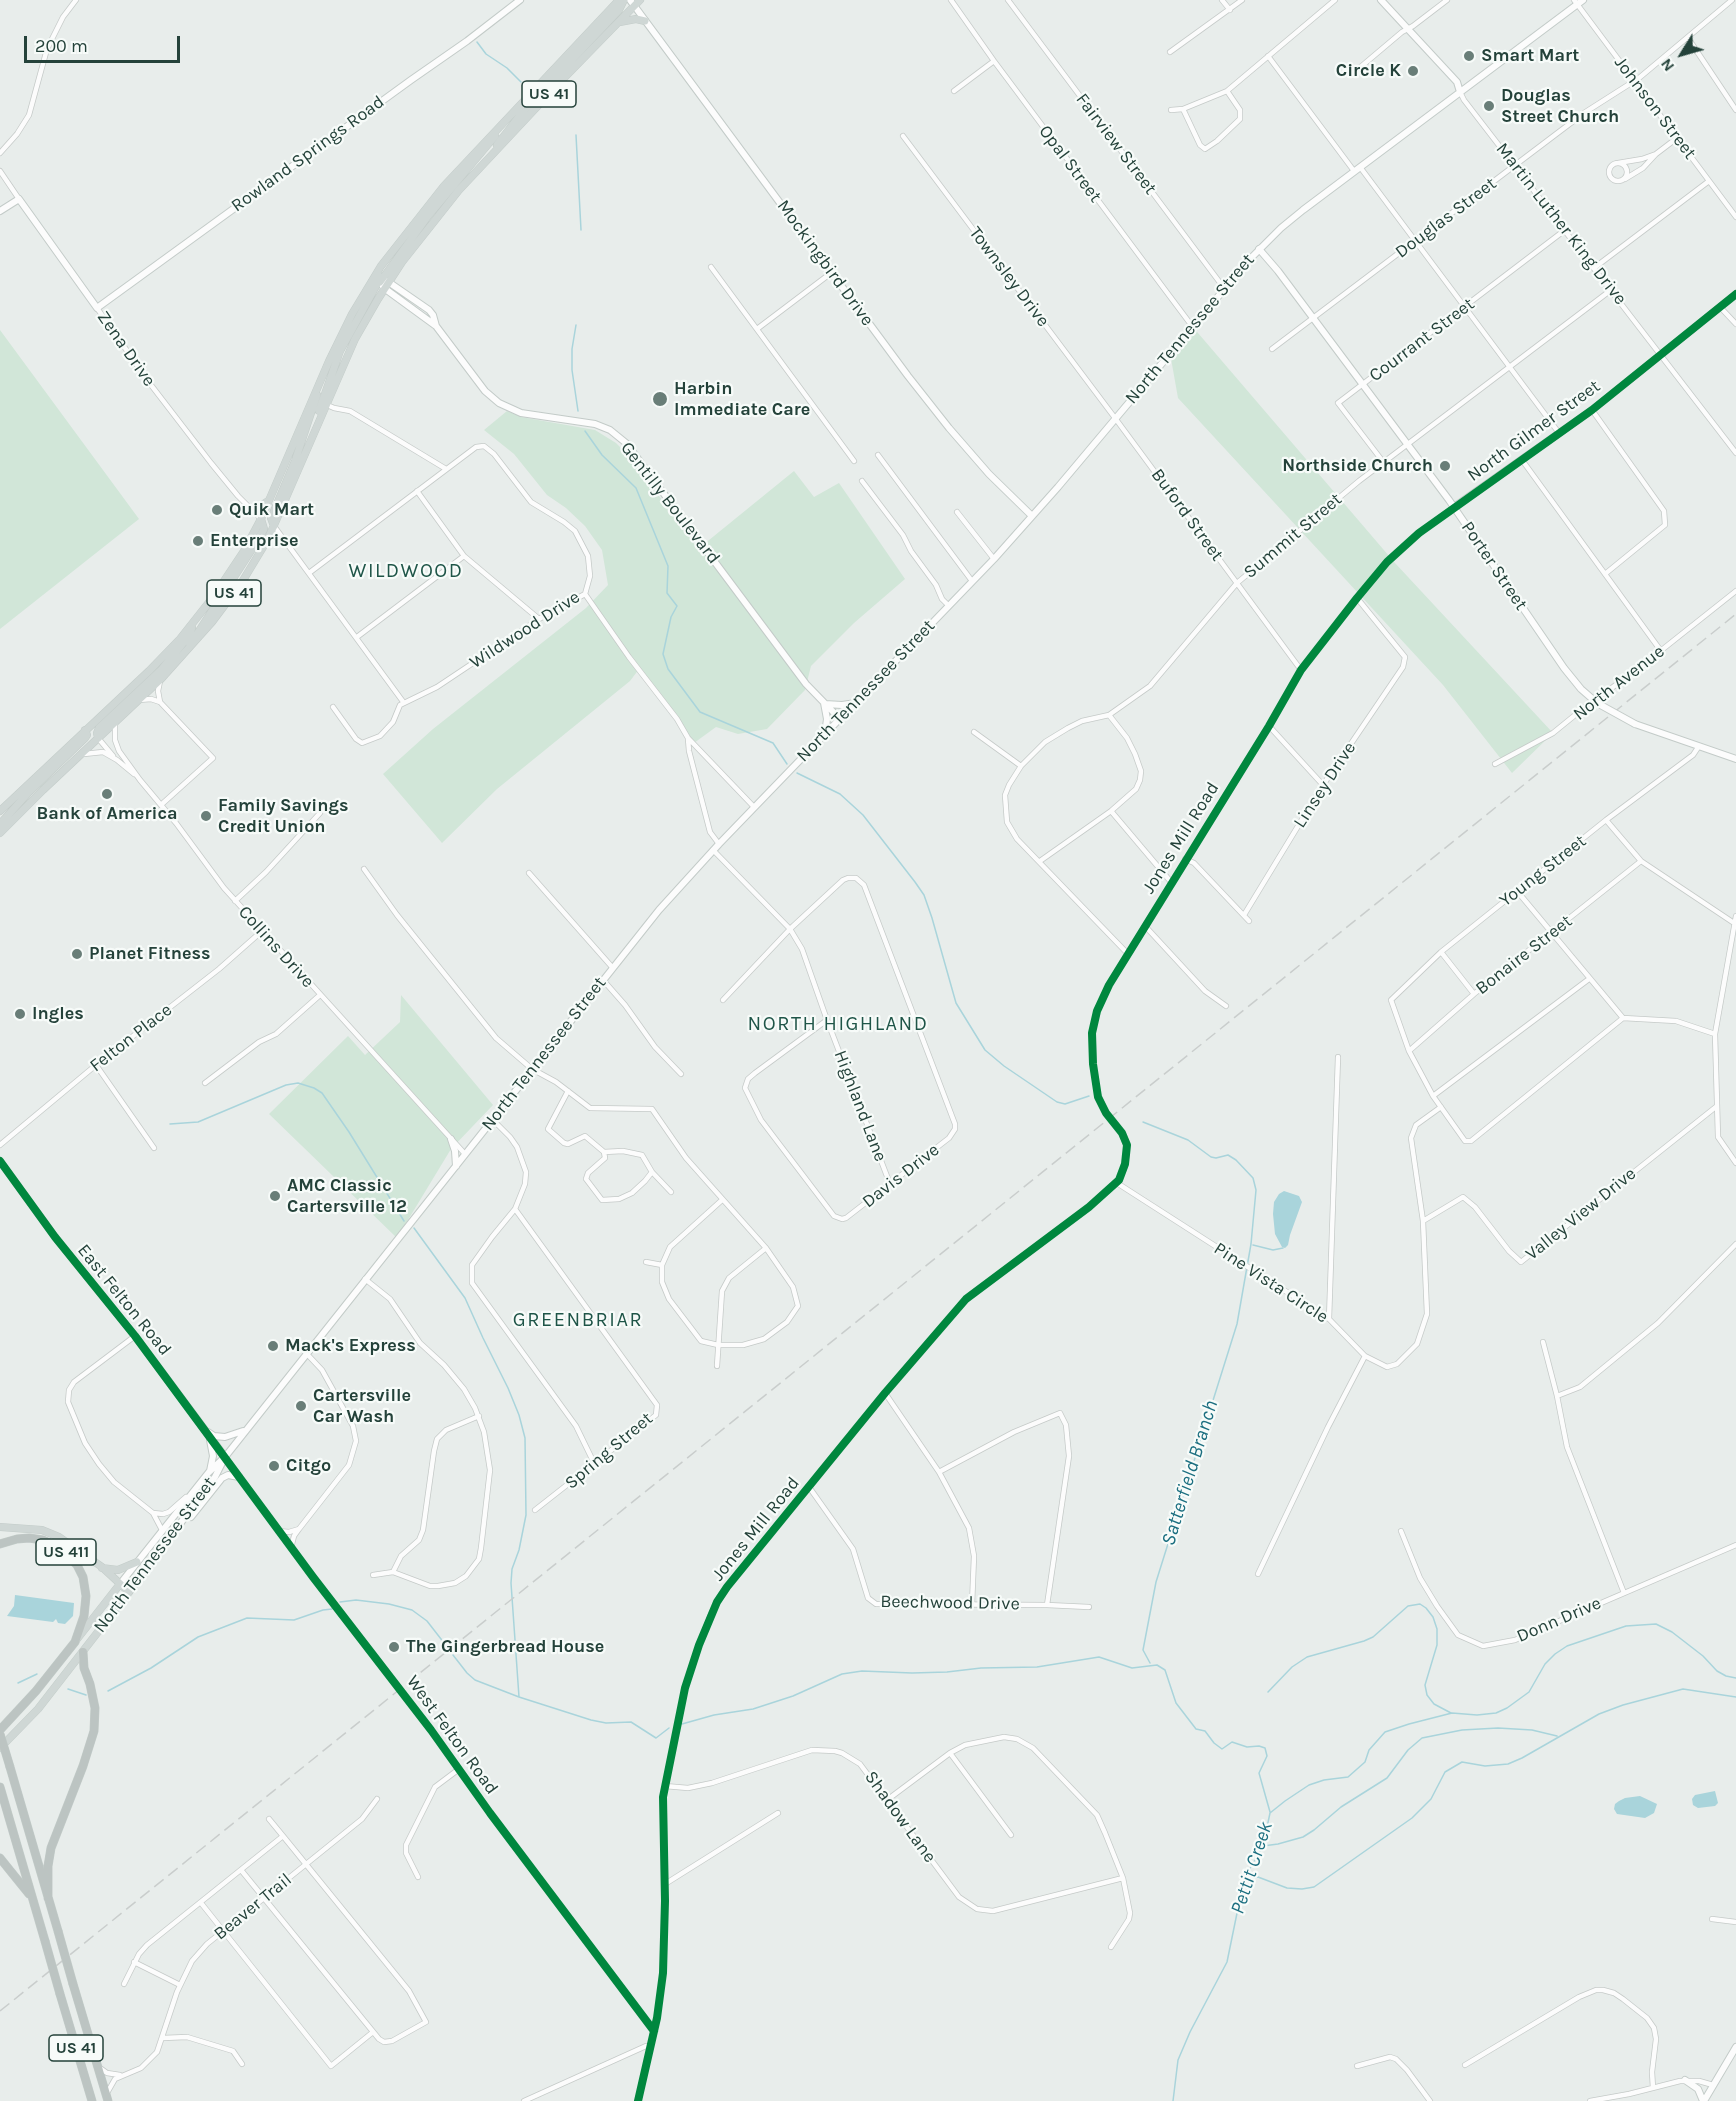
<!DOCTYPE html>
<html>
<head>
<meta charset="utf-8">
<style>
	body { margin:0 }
	#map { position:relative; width:1736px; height:2101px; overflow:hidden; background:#e8edeb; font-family:Karla,sans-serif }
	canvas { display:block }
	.north { position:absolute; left:1652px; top:24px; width:60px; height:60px; -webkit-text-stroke:4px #f7fbf9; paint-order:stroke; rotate:233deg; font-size:16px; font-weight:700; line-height:24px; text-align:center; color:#24423a }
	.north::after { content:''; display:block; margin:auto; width:21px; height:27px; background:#24423a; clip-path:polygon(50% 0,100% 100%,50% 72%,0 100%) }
	.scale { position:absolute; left:24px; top:36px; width:156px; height:27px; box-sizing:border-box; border:3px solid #24423a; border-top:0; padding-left:8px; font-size:18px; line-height:21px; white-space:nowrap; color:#24423a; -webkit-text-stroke:4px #f7fbf9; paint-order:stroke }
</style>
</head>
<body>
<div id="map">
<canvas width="1736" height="2101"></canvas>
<div class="north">N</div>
<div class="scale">200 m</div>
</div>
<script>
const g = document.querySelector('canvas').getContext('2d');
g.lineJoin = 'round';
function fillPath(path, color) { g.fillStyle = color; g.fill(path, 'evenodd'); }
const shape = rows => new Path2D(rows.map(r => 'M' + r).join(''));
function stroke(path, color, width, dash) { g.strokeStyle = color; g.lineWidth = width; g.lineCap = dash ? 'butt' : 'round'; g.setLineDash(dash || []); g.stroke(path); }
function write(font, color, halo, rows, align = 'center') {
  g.font = font + ' Karla,sans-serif'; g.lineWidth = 4.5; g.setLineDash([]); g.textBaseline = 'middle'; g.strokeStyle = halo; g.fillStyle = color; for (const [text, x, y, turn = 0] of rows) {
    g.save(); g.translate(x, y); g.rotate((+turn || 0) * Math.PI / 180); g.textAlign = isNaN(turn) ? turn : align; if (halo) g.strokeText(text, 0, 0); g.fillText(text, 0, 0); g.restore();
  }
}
const green = shape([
	[1192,326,1395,563,1553,733,1512,773,1443,685,1178,398,1170,353],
	[0,330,139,519,0,629],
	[507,411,521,417,595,430,616,443,631,458,698,549,794,471,814,497,839,483,905,579,854,623,811,666,805,690,767,729,738,734,716,727,694,743,639,669,630,681,497,789,442,843,383,774,433,729,586,608,608,585,602,550,585,526,566,508,547,495,514,454,484,430],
	[401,995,493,1105,451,1149,397,1238,269,1114,348,1036,365,1055,400,1022]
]);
const water = shape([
	[1284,1191,1299,1196,1302,1202,1290,1235,1288,1245,1285,1248,1282,1247,1275,1234,1273,1214,1274,1202,1279,1194],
	[15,1595,74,1603,73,1616,65,1624,58,1623,56,1619,53,1622,7,1616,14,1606],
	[1715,1791,1718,1803,1715,1806,1698,1808,1693,1805,1692,1799,1695,1795],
	[1640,1796,1657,1804,1654,1813,1645,1818,1617,1814,1614,1809,1615,1804,1619,1801,1625,1798]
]);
const stream = shape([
	[477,42,486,54,507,68,521,82],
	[576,135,581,230],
	[576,325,572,349,572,370,578,411],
	[585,431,602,455,636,488,668,566,667,593,677,606,671,617,663,654,668,669,700,712,773,743,787,764],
	[797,773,840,794,863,815,915,882,924,895,932,918,956,1003,985,1050,1004,1066,1057,1102,1065,1104,1089,1096],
	[1143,1122,1188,1140,1211,1157,1216,1158,1228,1155,1236,1160,1253,1178,1256,1190,1251,1244,1237,1324,1156,1582,1143,1650,1150,1663],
	[170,1124,198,1122,286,1085,298,1083,314,1088,322,1093,349,1132,404,1221],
	[414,1228,465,1298,483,1338,508,1388,519,1415,525,1438,526,1515,519,1550,512,1569,511,1583,519,1697],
	[1253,1245,1273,1250,1283,1248],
	[340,1602,356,1600,389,1604,412,1610,427,1621,448,1648],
	[453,1655,467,1673,475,1680,519,1697,591,1720,606,1723,631,1722,656,1738,669,1728],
	[18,1683,37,1674],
	[68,1689,86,1695],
	[108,1691,151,1668,198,1637,247,1618,294,1620,323,1610,332,1609],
	[1268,1692,1292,1667,1307,1657,1364,1641,1373,1637,1408,1606,1420,1604,1426,1608,1433,1617,1437,1629,1437,1645,1425,1685,1427,1695,1434,1704,1451,1713],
	[682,1724,714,1715,753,1709,793,1696,842,1674,862,1671,912,1673,947,1672,981,1668,1037,1667,1099,1657,1132,1668,1157,1665,1165,1670,1176,1703,1196,1729,1205,1731,1214,1743,1222,1749,1232,1742,1247,1747,1259,1746,1265,1748,1267,1756,1259,1773,1270,1812],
	[1263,1846,1278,1844,1303,1837,1314,1830,1341,1807,1387,1778,1408,1750,1422,1738,1462,1730,1498,1728,1532,1730,1557,1736],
	[1246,1879,1258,1877,1287,1888,1302,1889,1314,1887,1412,1818,1431,1799,1445,1772,1462,1762,1485,1766,1508,1764,1522,1758,1599,1714,1623,1705,1683,1689,1736,1697],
	[1173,2101,1178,2060,1190,2032,1227,1962,1244,1879,1263,1846,1270,1813,1285,1801,1309,1785,1324,1780,1348,1777,1365,1762,1369,1750,1385,1732,1409,1724,1452,1713,1477,1715,1496,1713,1507,1708,1529,1692,1545,1664,1555,1654,1567,1646,1626,1626,1656,1624,1672,1632,1703,1656,1717,1671,1726,1676,1736,1678]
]);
const streetTunnel = shape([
	[1106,1113,1122,1133]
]);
const street = shape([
	[951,0,994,61,1192,326],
	[1008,0,1224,288],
	[1222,0,1230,10],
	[1574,0,1736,217],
	[1688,38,1736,110],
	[1170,52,1242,0],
	[1268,56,1354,171],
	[1357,70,1402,32,1413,26,1447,0],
	[954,91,994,61],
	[1460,92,1464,100,1736,453],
	[1183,109,1200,145,1205,149,1217,141,1240,119,1240,110,1227,91],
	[1171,110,1183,109,1227,91,1335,0],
	[903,136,1115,418,1301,670],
	[0,153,17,134,29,115,47,49,63,17,76,0],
	'1609 172a9 9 0 1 1 18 0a9 9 0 1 1-18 0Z',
	[1618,163,1642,159,1656,154],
	[1360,167,1559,433],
	[0,171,19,199],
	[1625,179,1643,168,1656,154,1677,138],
	[711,267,854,461],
	[1594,268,1709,181],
	[1720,307,1736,324],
	[97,308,151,385,211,463,238,496,261,519],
	[757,329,831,273],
	[1272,349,1584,113,1639,78,1732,0],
	[325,404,334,408,350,411,446,469],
	[1592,410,1664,511,1665,525,1605,574],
	[878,455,972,581],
	[1522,460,1661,651],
	[1384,463,1338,403,1565,230],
	[862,481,903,535,911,551,936,585,942,599,949,606],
	[417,491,464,556,539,619],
	[957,512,994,559],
	[274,526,404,703],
	[309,573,476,447,484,446,494,454,531,502,564,522,575,531,588,556,590,576,585,594,539,619,437,687,400,705,393,722,380,736,362,743,356,739,333,707],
	[585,594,629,657,677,719,688,738,754,807],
	[357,637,464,556],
	[160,681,158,691,160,702],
	[139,700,151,699,160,702,213,758,162,804],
	[115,723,115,740,119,751,140,780,176,823,224,888,465,1154],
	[1269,726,1323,785],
	[974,732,1021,766],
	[98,738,113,756],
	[688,739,689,751,710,832,719,844],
	[84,754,103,752,117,760,134,774],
	[1495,764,1553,733,1585,707,1634,672,1736,591],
	[1111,811,1171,882],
	[1606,820,1641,861,1734,923],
	[713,850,790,929,802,949,827,1020,890,1184],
	[1185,859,1194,863,1249,921],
	[1040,861,1111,811,1136,789,1140,780,1141,771,1135,754,1127,738,1109,715],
	[364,869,397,915,496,1038,532,1069,556,1082,590,1108,652,1109,686,1158,766,1248,793,1287,798,1306,787,1322,764,1339,743,1345,718,1345,701,1341,669,1299,662,1282,662,1265,670,1247,722,1200],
	[529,873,612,967],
	[1517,891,1623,1018,1676,1021,1715,1034],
	[235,901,266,872,320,813],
	[1244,915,1323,785,1403,667,1405,657,1357,598],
	[1736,916,1715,1034,1718,1137,1736,1163],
	[1145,926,1205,991,1226,1006],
	[1441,952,1474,994],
	[1128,954,1017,839,1007,822,1005,795,1009,785,1021,766,1045,742,1068,728,1082,721,1109,715,1150,686,1237,583,1359,481,1611,290],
	[603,980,625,1005,655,1047,681,1074],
	[723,1000,790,929,843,880,848,878,856,878,864,885,955,1124,955,1129,949,1138,846,1218,842,1219,834,1216,761,1120,745,1088,748,1079,755,1073,827,1020],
	[1623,1018,1471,1141,1465,1141,1433,1096,1409,1051,1391,1000,1441,952,1606,820,1693,755,1699,746],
	[1409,1051,1474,994,1641,861],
	[96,1065,154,1148],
	[205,1083,259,1042,276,1034,320,995],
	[568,1091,548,1129,564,1143,568,1144,585,1136,604,1152,605,1158,588,1173,586,1179,602,1200,619,1199,632,1193,645,1181,652,1172,642,1155,623,1151,604,1152],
	[1433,1096,1589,979],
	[1106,1113,1097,1092,1093,1064,1092,1033,1097,1011,1109,985,1269,726,1301,670,1387,562,1419,533,1454,507],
	[492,1119,510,1137,517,1147,526,1172,525,1184,515,1209,492,1237,472,1265,472,1283,576,1426,594,1463],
	[0,1145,96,1065,219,969,262,931],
	[652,1172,671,1192],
	[1117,1183,1329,1319,1365,1356,1387,1367,1397,1364,1417,1344,1427,1314,1423,1221,1411,1138,1416,1125,1441,1107],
	[515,1209,657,1405,656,1415,535,1510],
	[1423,1221,1463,1197,1475,1207,1509,1251,1521,1262,1717,1106],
	[646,1262,662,1265],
	[365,1279,390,1299,420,1343,444,1365,464,1389,475,1408,484,1432,490,1470,481,1548,479,1559,466,1576,455,1583,438,1586,430,1586,393,1572,373,1575],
	[1329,1319,1338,1057],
	[135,1336,74,1382,69,1390,68,1402,85,1443,99,1464,114,1482,153,1513,162,1530],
	[1543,1342,1557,1396,1567,1447,1624,1593],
	[717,1366,722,1291,729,1278,766,1248],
	[885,1393,939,1472,969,1528,974,1556,972,1605],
	[1557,1396,1580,1387,1658,1323,1736,1244],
	[225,1457,313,1577,431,1730,490,1813,654,2031],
	[939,1472,1014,1432,1060,1413,1066,1425,1069,1456,1047,1605],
	[809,1487,853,1549,868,1598,876,1604,1047,1605,1089,1607],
	[153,1513,163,1514,169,1512,186,1497],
	[299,1529,349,1465,356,1441,353,1426,322,1370,306,1353],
	[278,1531,289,1532,299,1529,294,1536,291,1548],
	[1401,1531,1420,1578,1437,1606,1458,1635,1483,1646,1515,1640,1736,1545],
	[393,1572,401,1556,419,1540,423,1530,434,1451,437,1439,446,1430,479,1416],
	[1258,1574,1328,1427,1365,1356],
	[950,1753,1011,1835],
	[665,1786,688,1788,712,1783,812,1750,835,1751,842,1753,860,1764,959,1897,977,1909,993,1911,1123,1878],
	[887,1800,950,1753,965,1745,1004,1737,1017,1739,1033,1748,1097,1815,1105,1833,1123,1878,1130,1913,1129,1919,1111,1947],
	[269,1819,283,1836],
	[418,1877,406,1853,406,1845,435,1787,459,1769],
	[665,1884,778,1813],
	[201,1903,331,2066,373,2032],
	[1712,1919,1736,1922],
	[134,1962,180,1985],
	[124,1984,139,1954,147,1945,283,1836,409,1991,426,2022,392,2041,384,2042,379,2039,241,1870],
	[163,2038,187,2037,233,2051,242,2064],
	[1465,2065,1579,1997,1596,1990,1603,1990,1614,1993,1623,1999,1647,2018,1654,2028,1656,2039,1652,2072,1653,2088],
	[1357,2066,1390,2057,1396,2059,1407,2070,1430,2101],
	[100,2068,107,2073,120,2075],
	[107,2093,115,2079,141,2068,157,2052,177,1992,192,1961,207,1944,362,1819,377,1799],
	[524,2101,646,2046,650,2046],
	[638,2101,657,2018,663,1973,665,1901,663,1797,685,1688,699,1645,711,1614,722,1594,740,1571,911,1362,966,1299,1089,1207,1117,1183,1124,1169,1127,1154,1127,1145,1122,1133],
	[1590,2101,1629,2094,1680,2081,1699,2081,1713,2085]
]);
const secondary = shape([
	[630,0,908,376,949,428,989,474,1032,516],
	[1381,0,1457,82,1460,92],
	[0,211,19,199,97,308,411,80,467,41,520,0],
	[1259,249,1278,271,1449,500,1564,668,1581,689,1597,703],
	[378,278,384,288,436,326,485,391,499,403,521,413,595,424,610,430,626,443,806,684,840,719],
	[387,281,429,310,433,315,436,326],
	[1454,507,1592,410,1736,294],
	[824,703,827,719,825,734],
	[825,704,842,705,856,703],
	[1635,724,1736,759],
	[451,1139,455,1151,456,1166],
	[0,1161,55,1237,135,1336,225,1457],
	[208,1432,214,1436,225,1437,243,1431],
	[210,1471,213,1456,210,1440],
	[191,1517,222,1478,228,1475,239,1477],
	[120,1584,209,1472,225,1457,659,910,719,844,994,559,1058,487,1248,261,1281,228,1303,210,1583,0],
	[129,1592,215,1477,222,1463],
	[1685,2080,1698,2089,1703,2101],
	[1704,2101,1736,2047]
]);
const primary = shape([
	[620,22,636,19,645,21],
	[497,145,525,109,619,10,624,0],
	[380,282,428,216,495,136],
	[319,411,340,351,381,277],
	[250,509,259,507,268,501],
	[274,526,271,518,295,461,317,395],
	[190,645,256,543,264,529,261,519],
	[98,738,97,733,99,728,162,669,188,637,192,628],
	[0,811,149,671,180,639,214,596,244,551,261,519,329,361,352,314,381,266,444,186,619,0],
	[0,824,29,792,85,738,87,735,85,730],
	[0,833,43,790,161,679,212,622,242,582,268,539,355,339,378,299,402,262,459,190,563,79,640,0],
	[0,1527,42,1530,59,1537,102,1567,129,1592,38,1709,0,1748],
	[102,1568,118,1570,137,1562],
	[77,1639,120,1584]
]);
const highway = shape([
	[0,1544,17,1539,29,1538,43,1540,59,1547,77,1565,83,1577,86,1596,84,1616,75,1642,36,1691,0,1730],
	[10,1767,58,1931],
	[0,1787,45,1941],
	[0,1858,29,1894],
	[48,1898,48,1866,51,1848,83,1766,94,1731,95,1708,90,1684,84,1668,83,1652],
	[73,1984,108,2101],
	[60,1994,92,2101]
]);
const rail = shape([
	[0,2011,1736,614]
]);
const secondaryBridge = shape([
	[1597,703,1635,724]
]);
const highwayBridge = shape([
	[0,1734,10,1767],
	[58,1931,73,1984],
	[45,1941,60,1994]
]);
const cycleway = shape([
	[0,1161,55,1237,135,1336,313,1577,431,1730,490,1813,654,2031],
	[638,2101,657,2018,663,1973,665,1901,663,1797,685,1688,699,1645,717,1602,727,1587,885,1393,966,1299,1089,1207,1119,1180,1125,1164,1127,1145,1122,1133,1106,1113,1098,1097,1093,1064,1092,1033,1097,1011,1109,985,1269,726,1301,670,1357,598,1387,562,1419,533,1592,410,1736,294]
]);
const markers = [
	[1469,56,6,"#697e78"],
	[1413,71,6,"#697e78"],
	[1489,106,6,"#697e78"],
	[660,399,8,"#697e78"],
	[1445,466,6,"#697e78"],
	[217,510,6,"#697e78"],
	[198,541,6,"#697e78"],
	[107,794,6,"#697e78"],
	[206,816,6,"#697e78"],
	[77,954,6,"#697e78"],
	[20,1014,6,"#697e78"],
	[275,1196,6,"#697e78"],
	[273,1346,6,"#697e78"],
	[301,1406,6,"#697e78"],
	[274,1466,6,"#697e78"],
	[394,1647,6,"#697e78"]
];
const shields = [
	[549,94,54],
	[234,593,54],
	[66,1552,60],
	[76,2048,54]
];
const shieldNames = [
	["US 41",549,94],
	["US 41",234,593],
	["US 411",66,1552],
	["US 41",76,2048]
];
const poiNames = [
	["Smart Mart",1481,56],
	["Circle K",1401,71,"right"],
	["Douglas",1501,96],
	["Street Church",1501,117],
	["Harbin",674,389],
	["Immediate Care",674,410],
	["Northside Church",1433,466,"right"],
	["Quik Mart",229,510],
	["Enterprise",210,541],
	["Family Savings",218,806],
	["Credit Union",218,827],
	["Bank of America",107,814,"center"],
	["Planet Fitness",89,954],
	["Ingles",32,1014],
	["AMC Classic",287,1186],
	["Cartersville 12",287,1207],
	["Mack's Express",285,1346],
	["Cartersville",313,1396],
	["Car Wash",313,1417],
	["Citgo",286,1466],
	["The Gingerbread House",406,1647]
];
const streetNames = [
	["Johnson Street",1655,108,53],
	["Fairview Street",1116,144,53],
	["Rowland Springs Road",308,154,-36],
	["Opal Street",1070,164,53],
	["Douglas Street",1446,218,-37],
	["Martin Luther King Drive",1561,224,52],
	["Mockingbird Drive",825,263,54],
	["Townsley Drive",1009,277,53],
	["North Tennessee Street",1190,329,-50],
	["Courrant Street",1422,340,-37],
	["Zena Drive",126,349,55],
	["North Gilmer Street",1534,431,-36],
	["Gentilly Boulevard",670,503,52],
	["Buford Street",1187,515,54],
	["Summit Street",1293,536,-40],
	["Porter Street",1494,566,56],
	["Wildwood Drive",525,630,-33],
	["North Avenue",1619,683,-38],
	["North Tennessee Street",866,691,-46],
	["Linsey Drive",1325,785,-57],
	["Jones Mill Road",1181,838,-58],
	["Young Street",1543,871,-38],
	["Collins Drive",276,947,48],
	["Bonaire Street",1524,955,-38],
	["Felton Place",131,1038,-38],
	["North Tennessee Street",544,1054,-52],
	["Highland Lane",860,1106,69],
	["Davis Drive",901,1176,-38],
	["Valley View Drive",1581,1214,-39],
	["Pine Vista Circle",1271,1283,33],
	["East Felton Road",124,1300,51],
	["Spring Street",609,1451,-40],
	["Jones Mill Road",756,1529,-51],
	["North Tennessee Street",155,1555,-53],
	["Beechwood Drive",950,1603,1],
	["Donn Drive",1559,1620,-23],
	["West Felton Road",452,1735,54],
	["Shadow Lane",900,1817,54],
	["Beaver Trail",253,1907,-39]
];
const neighbourhoodNames = [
	["WILDWOOD",406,571],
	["NORTH HIGHLAND",838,1024],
	["GREENBRIAR",578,1320]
];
const waterNames = [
	["Satterfield Branch",1190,1473,-73],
	["Pettit Creek",1252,1868,-72]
];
fillPath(green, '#d1e6d8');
fillPath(water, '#a9d4db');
stroke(stream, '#a9d4db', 1.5);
stroke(streetTunnel, '#c1cbc8', 4.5, [4.5, 2]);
stroke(street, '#c5cac8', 6);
stroke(secondary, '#c3cbc8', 8);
stroke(primary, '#c3ccc9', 8);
stroke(highway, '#c3ccc9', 9);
stroke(street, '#fcfcfc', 4.5);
stroke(secondary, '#fcfcfc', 6);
stroke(primary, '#cfd7d5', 7);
stroke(highway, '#bcc4c2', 8);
stroke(rail, '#c9cdcc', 1.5, [12, 6]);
stroke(secondaryBridge, '#c3cbc8', 8, []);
stroke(highwayBridge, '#c3ccc9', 9, []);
stroke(secondaryBridge, '#fcfcfc', 6);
stroke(highwayBridge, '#bcc4c2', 8);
stroke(cycleway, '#00873e', 8);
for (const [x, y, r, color] of markers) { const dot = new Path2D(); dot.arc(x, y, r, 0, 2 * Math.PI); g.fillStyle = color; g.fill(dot); stroke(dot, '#f7fbf9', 2); }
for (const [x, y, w] of shields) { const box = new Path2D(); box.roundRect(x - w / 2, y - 13, w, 26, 4.5); g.fillStyle = '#f7fbf9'; g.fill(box); stroke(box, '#24423a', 1.5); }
write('bold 16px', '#24423a', null, shieldNames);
write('bold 18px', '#24423a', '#f7fbf9', poiNames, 'left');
write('18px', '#24423a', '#f7fbf9', streetNames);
g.letterSpacing = '1.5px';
write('20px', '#1f5548', '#f7fbf9', neighbourhoodNames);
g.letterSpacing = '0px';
write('italic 20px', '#1c6f80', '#f7fbf9', waterNames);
</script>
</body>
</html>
